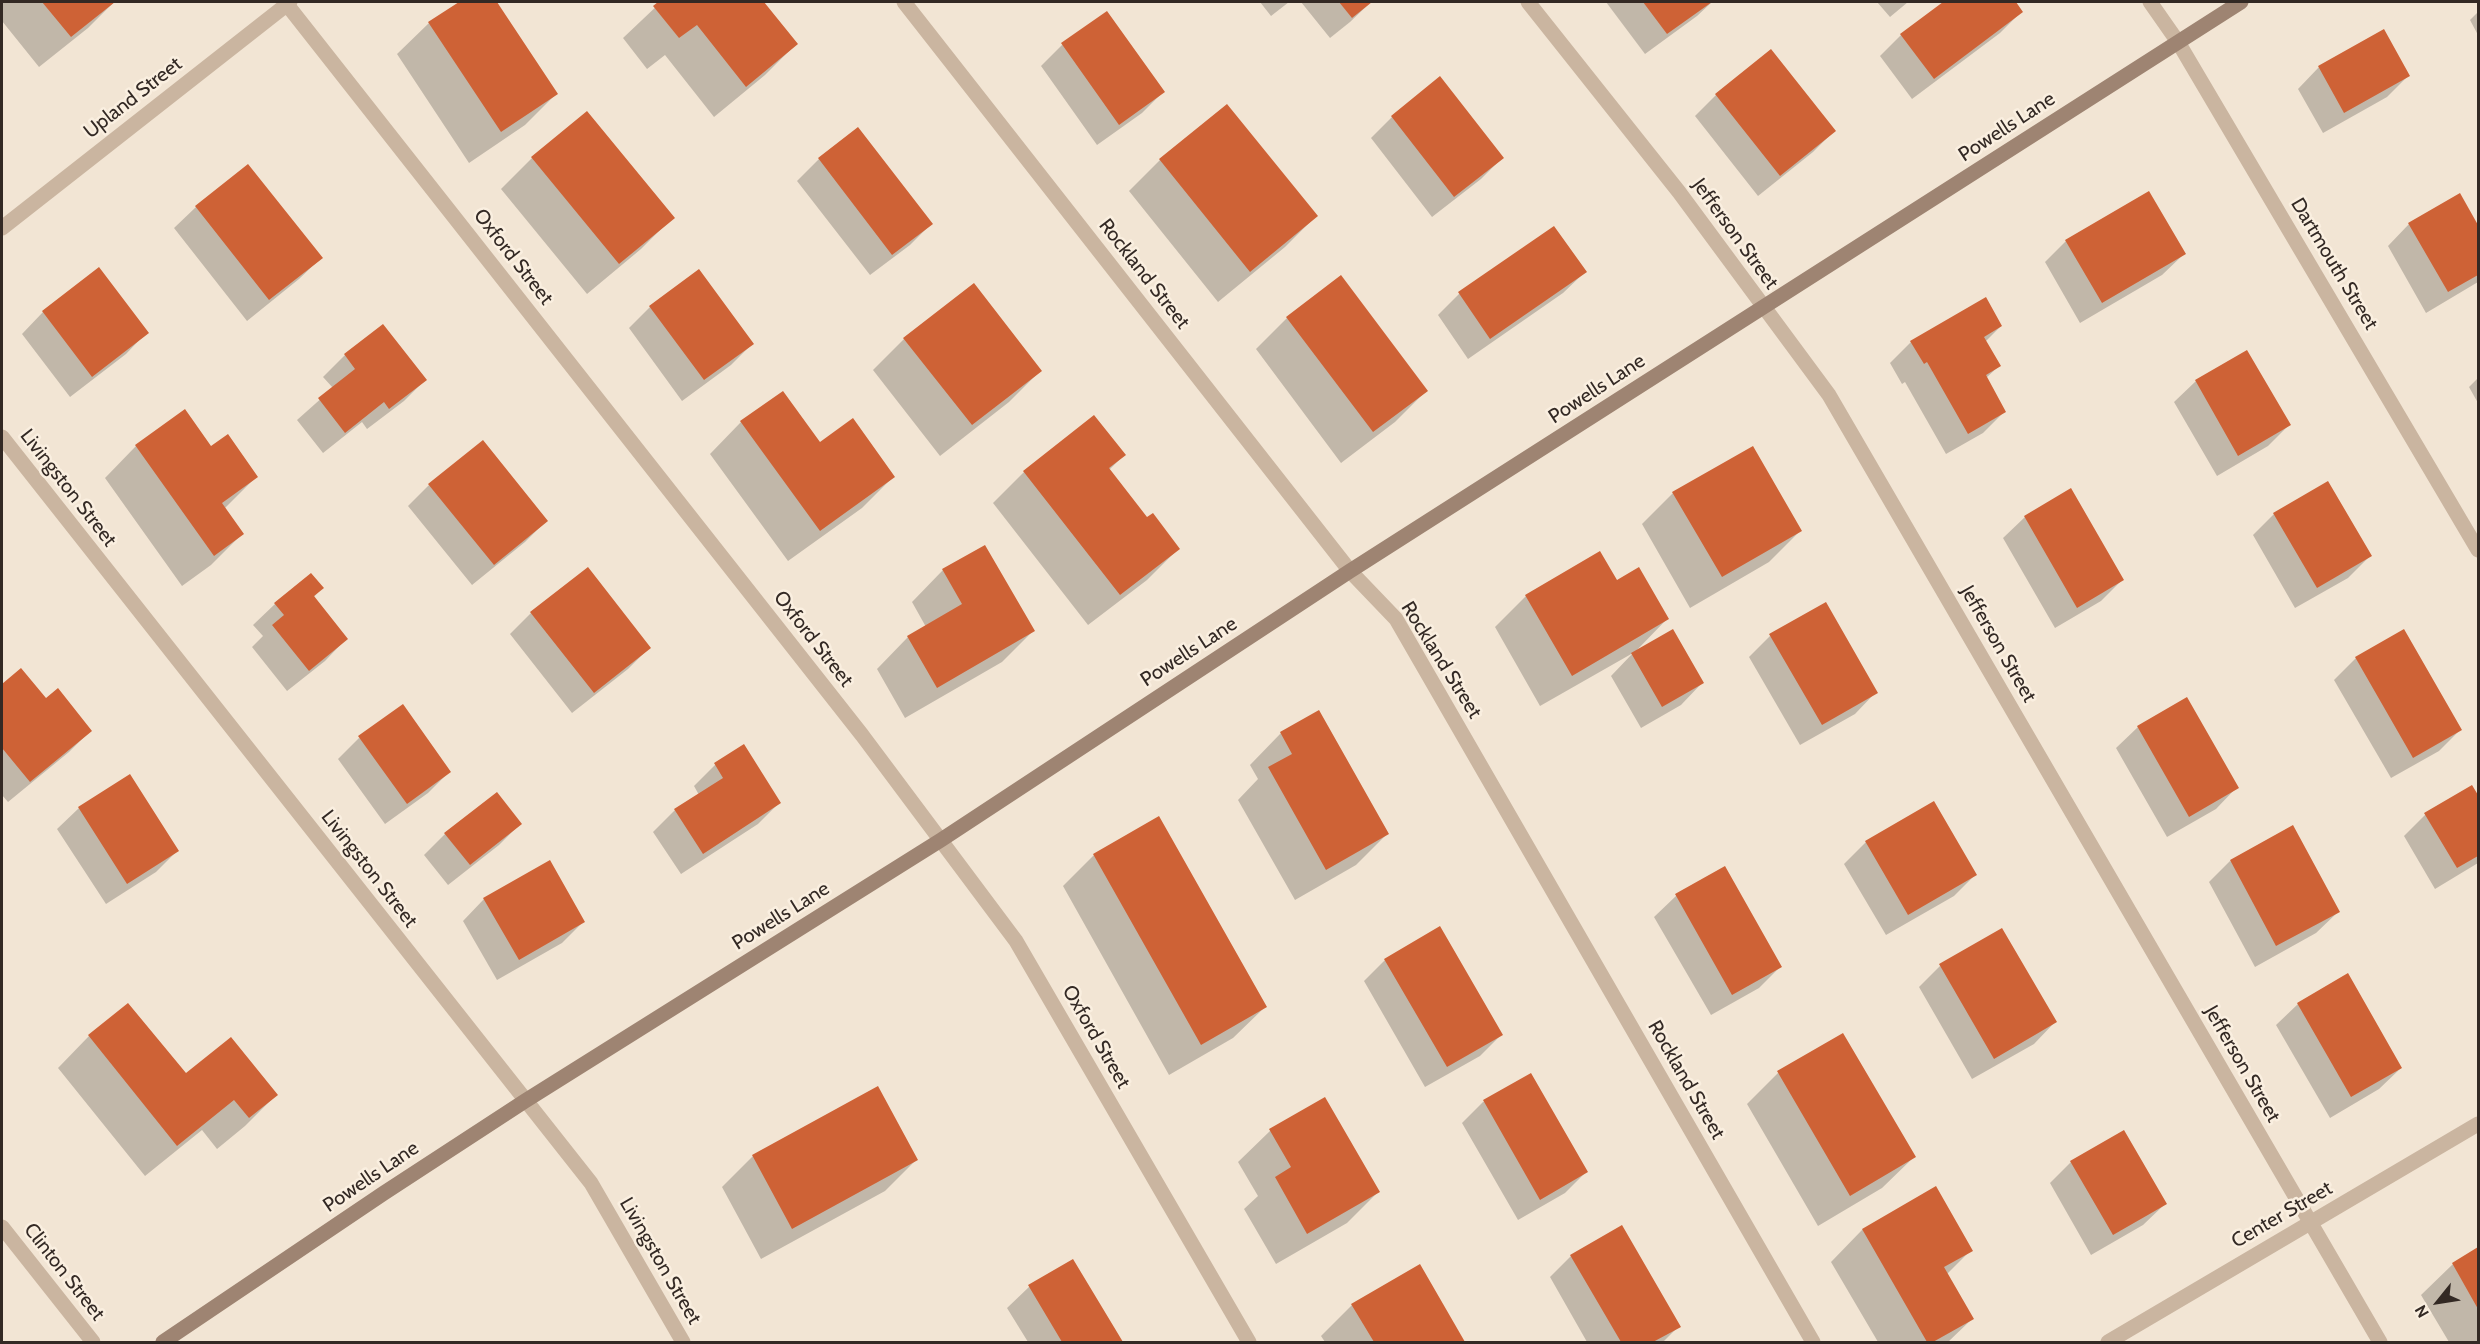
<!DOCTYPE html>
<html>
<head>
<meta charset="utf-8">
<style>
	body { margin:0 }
	#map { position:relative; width:2480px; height:1344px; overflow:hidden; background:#f2e5d4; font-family:Cabin,sans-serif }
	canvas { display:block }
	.frame { position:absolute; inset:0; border:3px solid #332924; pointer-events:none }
	.north { position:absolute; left:2408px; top:1272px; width:60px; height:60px; -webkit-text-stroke:4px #faefe0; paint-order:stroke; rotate:240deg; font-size:16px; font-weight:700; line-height:24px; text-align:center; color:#332924 }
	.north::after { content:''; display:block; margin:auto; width:21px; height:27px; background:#332924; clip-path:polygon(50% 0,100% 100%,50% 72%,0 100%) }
</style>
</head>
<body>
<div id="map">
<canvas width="2480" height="1344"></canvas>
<div class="frame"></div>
<div class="north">N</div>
</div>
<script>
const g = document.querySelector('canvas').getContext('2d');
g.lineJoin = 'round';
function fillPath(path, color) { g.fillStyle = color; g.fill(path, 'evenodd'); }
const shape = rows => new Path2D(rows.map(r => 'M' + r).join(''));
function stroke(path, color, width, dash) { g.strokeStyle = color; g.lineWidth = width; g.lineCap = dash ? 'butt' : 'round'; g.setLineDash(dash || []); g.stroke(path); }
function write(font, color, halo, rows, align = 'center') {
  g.font = font + ' Cabin,sans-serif'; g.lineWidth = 5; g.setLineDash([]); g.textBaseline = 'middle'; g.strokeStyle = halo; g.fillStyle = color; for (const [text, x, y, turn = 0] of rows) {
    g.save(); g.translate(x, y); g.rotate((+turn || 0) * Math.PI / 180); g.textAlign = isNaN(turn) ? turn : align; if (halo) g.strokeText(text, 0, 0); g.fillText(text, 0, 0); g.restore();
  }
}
const shadow = shape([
	[2,2,114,2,88,28,39,67,2,21],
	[461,2,495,2,556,94,525,125,469,163,397,54,429,23],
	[661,2,762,2,796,44,765,75,714,117,665,55,647,69,623,38],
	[1260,2,1289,2,1271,16],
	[1301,2,1371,2,1350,22,1330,38],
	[1606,2,1712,2,1697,16,1645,54],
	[1877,2,1908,2,1890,17],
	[1945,2,2014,2,2021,12,2000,33,1912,99,1880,56,1901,35],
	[2478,12,2478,35,2470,20],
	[1107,13,1163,92,1142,113,1097,145,1041,66,1062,45],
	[2319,67,2408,76,2387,97,2323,133,2298,89],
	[1716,95,1834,131,1813,152,1758,196,1695,116],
	[1226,106,1316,216,1285,247,1218,302,1129,191,1160,160],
	[1392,117,1502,158,1481,179,1432,217,1371,138],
	[858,129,931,224,910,245,870,275,797,181,819,159],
	[532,158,673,217,641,249,587,294,501,189],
	[248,166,321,258,299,279,247,321,174,228,196,207],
	[2459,195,2478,228,2478,282,2426,313,2388,246,2409,224],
	[2066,241,2184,254,2162,275,2080,323,2045,262],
	[99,269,147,332,126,354,70,397,22,334,43,312],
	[1585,272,1563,293,1468,359,1438,315,1459,294],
	[650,307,752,344,731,365,682,401,629,328],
	[1287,318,1426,391,1395,422,1341,463,1256,349],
	[382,326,425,380,404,401,367,429,362,422,323,453,297,420,333,388,323,377,345,355],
	[2001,326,1985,342,1999,366,1986,378,2005,411,1983,433,1946,454,1905,382,1902,384,1890,363,1911,342],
	[904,339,1040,371,1009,402,940,456,873,370],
	[2478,378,2478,403,2469,387],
	[2196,381,2289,425,2268,446,2217,476,2174,402],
	[185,411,211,448,256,477,224,509,242,534,211,565,182,586,105,478,136,446],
	[741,422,820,444,893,477,862,508,788,561,710,454],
	[1124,455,1109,470,1147,519,1178,549,1147,580,1088,625,993,503,1024,472],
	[429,485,546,521,525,542,472,585,408,506],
	[1673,493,1800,531,1769,562,1690,608,1642,524],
	[2274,514,2370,556,2348,578,2295,608,2253,535],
	[2025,517,2122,580,2101,601,2055,628,2003,538],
	[943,570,1033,631,1002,662,905,718,877,669,908,637,926,627,912,602],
	[322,588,313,598,346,639,325,661,287,691,252,647,263,636,253,625,275,604],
	[1526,596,1667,619,1635,652,1702,683,1681,705,1641,728,1611,676,1633,653,1540,706,1495,627],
	[531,613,649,648,628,669,572,713,510,634],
	[2403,631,2460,730,2439,751,2391,778,2334,680,2356,658],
	[1770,636,1876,692,1855,714,1800,745,1749,657],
	[21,670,46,700,90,731,69,752,8,802,2,795,2,686],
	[1318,712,1388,833,1356,865,1295,900,1238,800,1258,779,1250,765,1281,733],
	[2138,727,2237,787,2216,809,2167,837,2116,748],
	[359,738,449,772,428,793,385,824,338,759],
	[744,746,779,803,758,824,681,874,653,832,675,810,699,795,694,786,715,765],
	[2472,787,2478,798,2478,863,2435,889,2404,836,2425,815],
	[1933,803,1975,875,1954,896,1886,935,1844,864,1866,842],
	[79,808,177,851,156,872,106,904,57,829],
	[520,824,499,845,448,885,424,855,445,834],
	[1094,855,1265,1007,1233,1038,1169,1075,1063,886],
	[2230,861,2338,912,2316,933,2255,967,2209,882],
	[1725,868,1780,967,1759,988,1711,1015,1654,917,1676,896],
	[484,899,584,921,562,943,497,980,463,921],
	[1385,960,1501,1035,1480,1056,1425,1087,1364,981],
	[1940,966,2055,1022,2034,1044,1972,1079,1919,987],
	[2347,975,2401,1068,2379,1089,2330,1118,2276,1025,2298,1004],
	[128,1005,185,1076,276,1095,245,1126,217,1149,202,1130,145,1176,58,1068,89,1036],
	[1778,1073,1914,1157,1882,1188,1818,1226,1747,1104],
	[1530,1075,1586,1172,1565,1193,1518,1220,1462,1123,1483,1102],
	[1324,1099,1378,1192,1347,1223,1276,1264,1244,1209,1258,1196,1238,1162,1270,1131],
	[753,1156,916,1160,885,1191,761,1259,722,1187],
	[2071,1162,2165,1204,2143,1225,2091,1255,2050,1183],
	[1935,1188,1971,1250,1946,1275,1972,1319,1948,1342,1878,1342,1831,1262,1862,1230],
	[2478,1249,2478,1342,2449,1342,2421,1295,2453,1264],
	[1571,1256,1679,1326,1663,1342,1587,1342,1550,1277],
	[1072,1261,1121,1342,1028,1342,1007,1308,1029,1287],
	[1419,1266,1463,1342,1325,1342,1321,1336,1352,1305]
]);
const building = shape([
	[42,2,115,2,71,37],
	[459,2,497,2,558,94,501,132,428,22],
	[658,2,764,2,798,44,746,87,697,25,679,38,653,6],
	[1339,2,1372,2,1352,18],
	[1643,2,1712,2,1667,34],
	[1943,2,2016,2,2023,12,1934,79,1900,34],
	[1107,11,1165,92,1119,125,1061,43],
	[2384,29,2410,76,2344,113,2318,66],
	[1771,49,1836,131,1780,176,1715,94],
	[1440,76,1504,158,1454,197,1391,116],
	[1227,104,1318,216,1250,272,1159,159],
	[587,111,675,218,619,264,531,157],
	[858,127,933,224,892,255,818,158],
	[248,164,323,258,269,300,195,206],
	[2149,191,2186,254,2102,303,2065,240],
	[2460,193,2478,225,2478,275,2448,292,2408,223],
	[1554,226,1587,272,1490,339,1458,292],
	[99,267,149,333,92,377,42,311],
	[699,269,754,344,704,380,649,306],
	[1341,275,1428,391,1373,432,1286,317],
	[974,283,1042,371,972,425,903,338],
	[1986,297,2002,326,1984,337,2001,366,1986,375,2006,412,1968,434,1927,362,1924,364,1910,341],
	[383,324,427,380,389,409,384,402,345,433,318,398,355,369,344,354],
	[2247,350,2291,425,2238,456,2195,380],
	[783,391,820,442,853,418,895,477,820,531,740,421],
	[185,409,211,446,228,434,258,477,222,503,244,534,214,556,135,445],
	[1094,415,1126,455,1109,468,1147,517,1153,513,1180,549,1120,595,1023,471],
	[483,440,548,521,494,565,428,484],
	[1753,446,1802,531,1722,577,1672,492],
	[2328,481,2372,556,2317,588,2273,513],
	[2071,488,2124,580,2077,608,2024,516],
	[985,545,1035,631,937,688,907,636,962,604,942,569],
	[1600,551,1617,580,1639,567,1669,619,1572,676,1525,595],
	[588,567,651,648,594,693,530,612],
	[311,573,324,588,314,596,348,639,309,671,272,625,284,615,274,603],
	[1826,602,1878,693,1822,725,1769,634],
	[1673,629,1704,683,1662,707,1631,653],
	[2404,629,2462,730,2413,758,2355,657],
	[21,668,46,698,58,688,92,731,30,782,2,748,2,684],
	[2187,697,2239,788,2189,817,2137,726],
	[403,704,451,772,407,804,358,736],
	[1319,710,1389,834,1326,870,1268,767,1292,754,1280,732],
	[744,744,781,803,703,854,674,809,723,778,714,763],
	[130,774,179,851,127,884,78,807],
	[2472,785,2478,795,2478,856,2457,868,2424,813],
	[497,792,522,824,470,865,444,833],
	[1934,801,1977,875,1908,915,1865,841],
	[1159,816,1267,1007,1201,1045,1093,854],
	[2293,825,2340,912,2276,946,2230,860],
	[550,860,585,922,519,960,483,898],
	[1725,866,1782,967,1732,995,1675,894],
	[1440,926,1503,1035,1447,1067,1384,959],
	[2002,928,2057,1022,1994,1059,1939,964],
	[2348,973,2402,1068,2351,1097,2297,1003],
	[128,1003,186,1073,231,1037,278,1095,249,1118,234,1100,177,1146,88,1035],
	[1843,1033,1916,1157,1850,1196,1777,1071],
	[1531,1073,1588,1172,1540,1200,1483,1100],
	[878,1086,918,1160,792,1229,752,1155],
	[1325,1097,1380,1192,1307,1234,1275,1177,1291,1167,1269,1129],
	[2124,1130,2167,1204,2113,1235,2070,1161],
	[1936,1186,1973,1251,1944,1267,1974,1319,1933,1342,1927,1342,1862,1229],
	[1622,1225,1681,1327,1653,1342,1621,1342,1570,1255],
	[2478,1247,2478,1309,2452,1263],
	[1073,1259,1123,1342,1062,1342,1028,1285],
	[1420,1264,1465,1342,1374,1342,1351,1304]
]);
const street = shape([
	[285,2,862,735,1016,941,1249,1342],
	[904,2,1350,571,1396,619,1813,1342],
	[1528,2,1679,192,1829,395,2380,1342],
	[2150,2,2178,42,2478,550],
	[2,228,290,2],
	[2,437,591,1183,683,1342],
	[2,1227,93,1342],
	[2108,1342,2478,1124]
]);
const secondary = shape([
	[163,1342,384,1193,525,1101,941,840,1350,571,2241,2]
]);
const streetNames = [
	["Upland Street",133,98,-38],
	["Powells Lane",2007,127,-33],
	["Jefferson Street",1735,234,54],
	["Oxford Street",513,257,52],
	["Dartmouth Street",2334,264,59],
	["Rockland Street",1144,274,52],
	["Powells Lane",1597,389,-33],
	["Livingston Street",68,488,52],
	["Oxford Street",813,639,52],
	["Jefferson Street",1998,644,60],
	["Powells Lane",1189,652,-33],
	["Rockland Street",1441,660,58],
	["Livingston Street",369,869,52],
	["Powells Lane",781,916,-32],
	["Oxford Street",1096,1037,60],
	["Jefferson Street",2242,1064,60],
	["Rockland Street",1686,1080,60],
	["Powells Lane",371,1177,-34],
	["Center Street",2282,1215,-30],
	["Livingston Street",660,1261,60],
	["Clinton Street",64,1272,52]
];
fillPath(shadow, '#0003');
fillPath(building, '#ce6236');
stroke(street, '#cab5a0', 15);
stroke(secondary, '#9e8472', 15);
write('20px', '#332924', '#faefe0', streetNames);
</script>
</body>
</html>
